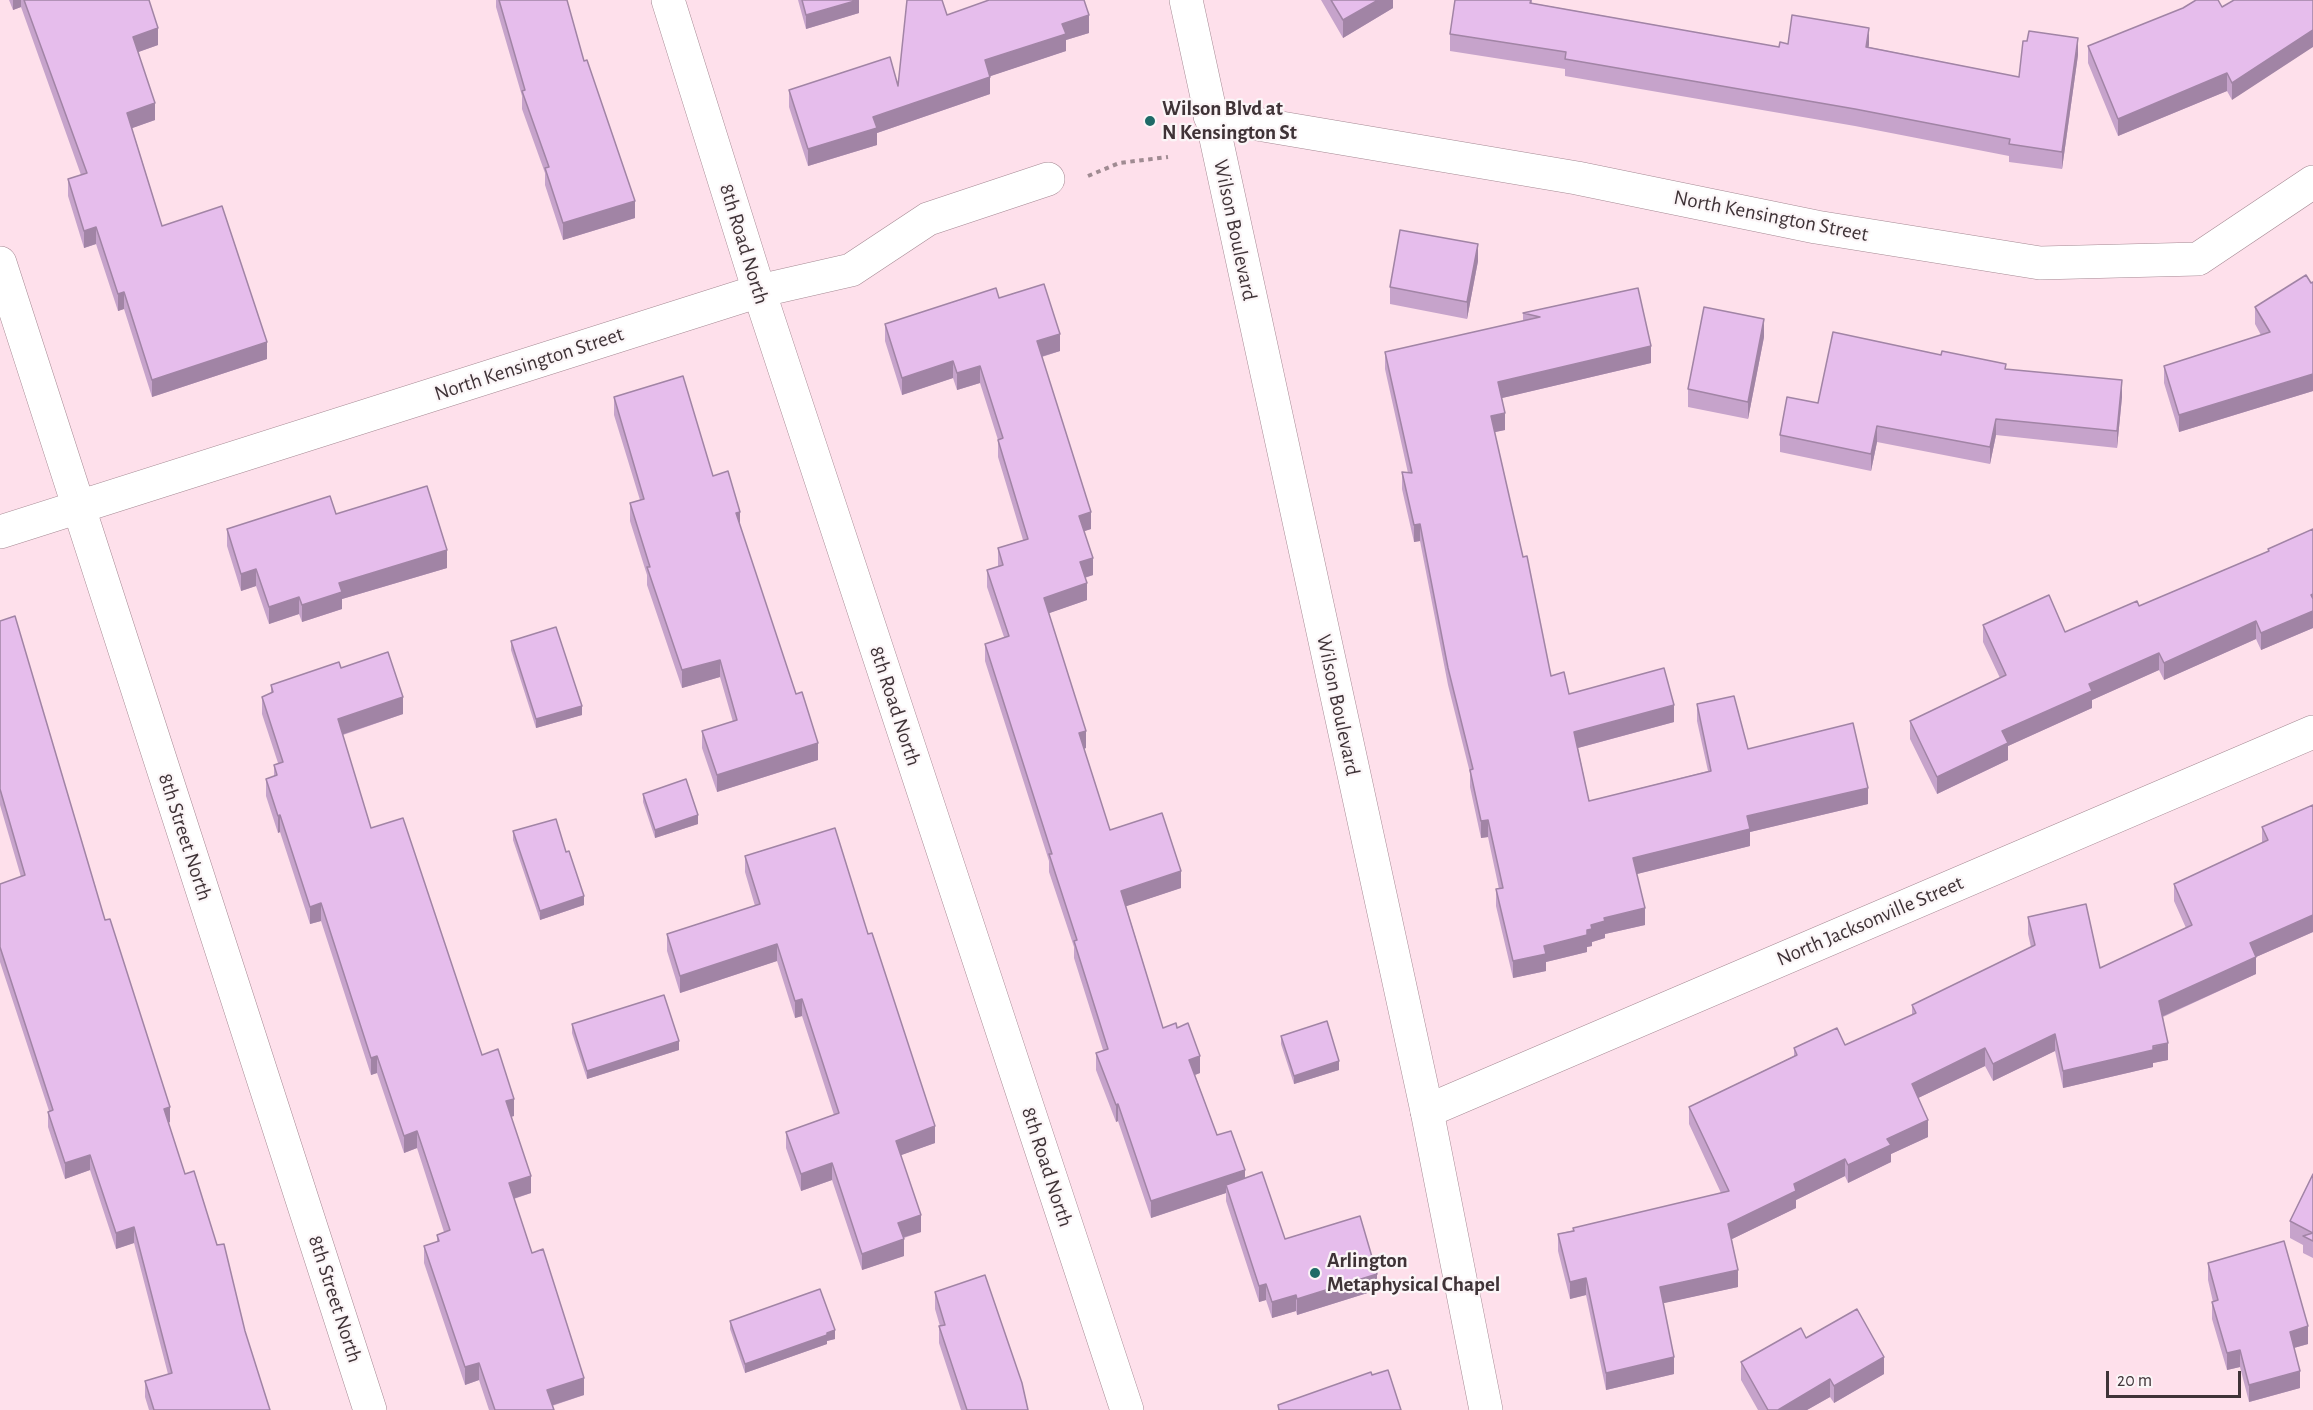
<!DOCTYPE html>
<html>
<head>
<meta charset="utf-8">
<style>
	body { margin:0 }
	#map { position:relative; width:2313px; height:1410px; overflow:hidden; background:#fee0eb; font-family:"Alegreya Sans",sans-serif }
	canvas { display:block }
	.scale { position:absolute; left:2106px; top:1371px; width:135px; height:27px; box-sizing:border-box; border:3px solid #3f3337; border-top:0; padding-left:8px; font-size:18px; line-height:21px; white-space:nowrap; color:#3f3337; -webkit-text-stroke:4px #fbf5f7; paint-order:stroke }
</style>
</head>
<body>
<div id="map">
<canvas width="2313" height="1410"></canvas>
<div class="scale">20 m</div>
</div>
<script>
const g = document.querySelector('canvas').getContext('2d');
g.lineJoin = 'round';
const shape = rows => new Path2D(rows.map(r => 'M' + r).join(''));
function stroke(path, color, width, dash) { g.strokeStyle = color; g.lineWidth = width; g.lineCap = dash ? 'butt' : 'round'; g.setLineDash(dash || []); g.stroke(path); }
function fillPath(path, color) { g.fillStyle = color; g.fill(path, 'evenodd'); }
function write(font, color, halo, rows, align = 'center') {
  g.font = font + ' "Alegreya Sans",sans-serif'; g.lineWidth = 4.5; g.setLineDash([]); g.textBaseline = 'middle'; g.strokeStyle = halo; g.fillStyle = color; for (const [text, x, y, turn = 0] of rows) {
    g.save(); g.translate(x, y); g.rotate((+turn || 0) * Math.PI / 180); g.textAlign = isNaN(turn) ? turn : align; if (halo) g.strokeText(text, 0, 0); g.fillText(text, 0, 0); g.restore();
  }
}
const path = shape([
	[1088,176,1119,163,1168,157]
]);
const minor = shape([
	[668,0,759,291,1127,1410],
	[1210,116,1577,178,1816,227,2040,263,2198,259,2313,182],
	[0,263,370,1410],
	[0,532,759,291,851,270,928,219,1048,179],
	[1427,1111,2313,732]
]);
const major = shape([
	[1186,0,1427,1111,1486,1410]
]);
const wall = shape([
	[9,0,149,0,158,45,138,52,155,120,132,128,162,226,267,359,152,397,124,309,118,311,96,244,84,248,68,196,68,179,81,175,21,7,13,10],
	[496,0,567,0,584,61,635,218,563,240,545,185,545,173,522,109,522,96,496,7],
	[798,0,859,0,859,13,806,29],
	[1321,0,1393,0,1393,8,1343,38],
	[1532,0,1532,3,1779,47,1788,44,1869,47,2019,77,2078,55,2062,169,2009,162,2009,156,1855,126,1565,76,1565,69,1450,51,1450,34],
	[2234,0,2232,100,2227,91,2118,136,2088,63,2088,46,2222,7],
	[947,15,1089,33,1066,40,1066,51,990,76,990,94,877,133,877,145,808,166,789,107,789,90,898,86],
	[1478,261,1467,319,1390,304,1390,287],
	[2311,283,2313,391,2179,432,2164,383,2164,366,2261,335,2255,324,2255,307],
	[1638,288,1651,363,1502,398,1505,430,1494,432,1551,676,1569,694,1674,722,1578,748,1589,801,1708,771,1697,721,1697,704,1748,749,1868,804,1750,832,1750,846,1637,874,1645,925,1605,934,1605,938,1592,942,1592,946,1587,947,1587,952,1546,962,1546,971,1513,978,1496,906,1496,889,1499,889,1488,837,1481,838,1470,787,1470,773,1448,685,1420,541,1414,542,1402,489,1402,472,1408,473,1385,369,1385,352,1523,321,1523,313],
	[999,298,1060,351,1042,357,1091,529,1084,531,1093,575,1085,578,1087,600,1049,613,1086,748,1084,749,1110,830,1181,888,1126,906,1163,1028,1177,1028,1200,1073,1195,1075,1217,1135,1285,1239,1377,1290,1297,1315,1296,1311,1272,1318,1266,1300,1259,1302,1226,1201,1226,1193,1151,1218,1118,1121,1116,1122,1096,1070,1096,1053,1103,1050,1074,958,1074,947,1049,872,1049,861,985,661,985,644,1004,637,987,587,987,570,998,567,998,548,1023,540,998,457,998,440,980,383,957,390,953,378,902,395,885,341,885,324],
	[1764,337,1748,419,1688,407,1688,389],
	[2006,369,2122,397,2117,448,1996,435,1990,464,1877,442,1871,471,1780,452,1780,435,1818,403],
	[614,397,713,476,740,528,818,760,717,792,702,748,702,731,733,722,720,677,682,688,647,585,647,575,630,521,630,503,640,500,614,415],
	[336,514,447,568,342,599,342,609,302,622,299,614,269,624,256,586,241,591,227,546,227,529],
	[2313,529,2313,628,2261,650,2256,639,2164,680,2159,670,2092,700,2092,708,2008,746,2008,760,1937,794,1910,739,1910,721,2000,678,1983,642,1983,625,2065,632,2139,606,2268,552,2268,549],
	[0,621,105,920,170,1122,168,1123,185,1174,245,1331,270,1410,149,1410,145,1397,145,1381,168,1374,134,1243,116,1249,90,1170,65,1179,48,1127,48,1112,49,1111,0,962,0,884,21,877,0,805],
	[511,641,582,715,536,728,511,650],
	[341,668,403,714,343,735,371,828,482,1055,514,1116,511,1117,531,1193,514,1199,532,1253,584,1395,552,1406,554,1410,489,1410,479,1380,465,1385,424,1263,424,1246,437,1242,437,1235,444,1232,417,1148,404,1153,377,1073,371,1075,321,921,310,924,280,832,278,833,266,796,266,779,274,776,274,765,278,763,262,714,262,697,271,693,271,685],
	[643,794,698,824,655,838,643,802],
	[2313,805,2313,932,2256,957,2256,974,2163,1017,2168,1060,2153,1063,2153,1067,2063,1088,2055,1051,1993,1081,1985,1066,1918,1098,1928,1137,1891,1154,1891,1162,1848,1183,1845,1176,1796,1200,1796,1208,1732,1239,1738,1287,1663,1303,1674,1374,1606,1390,1586,1295,1570,1299,1558,1251,1558,1234,1721,1193,1689,1124,1689,1107,1794,1056,1794,1048,1845,1045,1912,1015,1912,1005,2031,947,2028,934,2028,917,2100,968,2186,928,2174,901,2174,884,2262,843,2262,827],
	[513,831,566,852,584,905,540,920,513,840],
	[745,856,868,934,935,1143,901,1155,921,1232,904,1238,904,1256,862,1270,832,1180,801,1191,786,1148,786,1132,834,1115,802,1016,795,1018,777,961,680,993,667,951,667,934,755,906,745,872],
	[572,1024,679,1050,587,1079,572,1033],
	[1281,1036,1339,1070,1294,1084,1281,1044],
	[2313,1174,2313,1258,2303,1253,2303,1245,2290,1238,2290,1221],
	[2208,1263,2308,1344,2294,1348,2300,1388,2249,1402,2240,1367,2227,1370,2212,1319,2212,1302,2213,1302,2208,1280],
	[935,1292,1028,1410,961,1410,939,1343,939,1326,940,1326,935,1309],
	[730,1321,835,1339,827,1341,827,1344,745,1373,730,1329],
	[1741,1362,1884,1374,1834,1403,1830,1397,1807,1410,1758,1410,1741,1380]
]);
const shadedWall = shape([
	[13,0,21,0,21,7,13,10],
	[859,0,859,13,806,29,806,15],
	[1378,0,1393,0,1393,8,1343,38,1343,20],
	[1089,15,1089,33,1066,40,1066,51,985,78,985,60,1062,24],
	[158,28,158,45,133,54,133,37],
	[1869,28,1869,45,1866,64,1866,47],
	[2313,30,2313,47,2232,100,2232,83],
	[2078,38,2078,55,2062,169,2062,152],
	[2227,73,2227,91,2118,136,2118,119],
	[990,77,990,94,877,133,877,145,808,166,808,149,873,117],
	[155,103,155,120,127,130,127,113],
	[635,201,635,218,563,240,563,223],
	[96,227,96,244,84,248,84,231],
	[1478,244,1478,261,1467,319,1467,302],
	[124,292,124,309,118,311,118,294],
	[1764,319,1764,337,1748,419,1748,402],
	[1060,334,1060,351,1037,358,1037,341],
	[267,342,267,359,152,397,152,380],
	[1651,346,1651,363,1498,399,1498,382],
	[953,361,953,378,902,395,902,378],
	[980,366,980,383,957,390,957,373],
	[2313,374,2313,391,2179,432,2179,415],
	[2122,380,2122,397,2117,448,2117,431],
	[1505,413,1505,430,1491,433,1491,416],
	[1996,419,1996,435,1990,464,1990,447],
	[1877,426,1877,442,1871,471,1871,454],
	[740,512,740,529,736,513],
	[1091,512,1091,529,1079,533,1079,516],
	[1420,524,1420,541,1414,542,1414,525],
	[447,550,447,568,342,599,342,609,302,622,302,605,339,583],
	[1093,558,1093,575,1080,579,1080,562],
	[256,569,256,586,241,591,241,574],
	[1087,583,1087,600,1044,615,1044,598],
	[2313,594,2313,628,2261,650,2261,633],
	[299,597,299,614,269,624,269,607],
	[2256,621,2256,639,2164,680,2164,663],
	[2159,653,2159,670,2092,700,2092,708,2008,746,2008,760,1937,794,1937,777,2002,731,2089,684],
	[720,660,720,677,682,688,682,670],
	[403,697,403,714,338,736,338,719],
	[1674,705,1674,722,1574,749,1574,732],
	[582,706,582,715,536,728,536,719],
	[1086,731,1086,748,1079,750,1079,733],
	[818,743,818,760,717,792,717,775],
	[1868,788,1868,804,1750,832,1750,846,1633,875,1633,858,1747,816],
	[280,815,280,832,278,833,278,816],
	[698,815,698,824,655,838,655,830],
	[1488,820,1488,837,1481,838,1481,821],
	[1181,871,1181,888,1121,908,1121,891],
	[584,896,584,905,540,920,540,911],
	[321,903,321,921,310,924,310,907],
	[1645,908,1645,925,1605,934,1605,938,1592,942,1592,946,1587,947,1587,952,1546,962,1546,971,1513,978,1513,961,1544,946,1587,930,1591,925,1604,918],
	[2313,915,2313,932,2256,957,2256,974,2159,1018,2159,1001,2250,943],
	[777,944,777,961,680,993,680,976],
	[802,999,802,1016,795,1018,795,1001],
	[2055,1034,2055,1051,1993,1081,1993,1064],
	[679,1041,679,1050,587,1079,587,1071],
	[2168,1043,2168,1060,2153,1063,2153,1067,2063,1088,2063,1071],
	[1985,1048,1985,1066,1912,1101,1912,1084],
	[377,1056,377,1073,371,1075,371,1058],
	[1200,1056,1200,1073,1189,1077,1189,1060],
	[1339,1061,1339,1070,1294,1084,1294,1076],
	[514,1099,514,1116,506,1118,506,1101],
	[1118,1104,1118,1121,1116,1122,1116,1105],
	[170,1107,170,1122,164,1125,164,1109],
	[1928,1120,1928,1137,1891,1154,1891,1162,1848,1183,1848,1165,1887,1139],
	[935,1126,935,1143,896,1157,896,1141],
	[417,1131,417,1148,404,1153,404,1136],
	[90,1155,90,1170,65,1179,65,1163],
	[1845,1159,1845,1176,1796,1200,1796,1208,1728,1241,1728,1224,1794,1184],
	[832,1163,832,1180,801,1191,801,1174],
	[1245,1170,1245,1187,1226,1185,1226,1193,1151,1218,1151,1201],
	[531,1176,531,1193,509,1200,509,1183],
	[921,1215,921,1232,898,1239,898,1223],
	[134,1227,134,1243,116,1249,116,1233],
	[904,1239,904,1256,862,1270,862,1254],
	[1738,1270,1738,1287,1660,1304,1660,1287],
	[1377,1274,1377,1290,1297,1315,1297,1299],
	[1586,1278,1586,1295,1570,1299,1570,1282],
	[1266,1284,1266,1300,1259,1302,1259,1286],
	[1296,1295,1296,1311,1272,1318,1272,1302],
	[2308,1326,2308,1344,2290,1349,2290,1332],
	[835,1330,835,1339,827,1341,827,1344,745,1373,745,1364],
	[2240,1350,2240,1367,2227,1370,2227,1353],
	[1674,1357,1674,1374,1606,1390,1606,1373],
	[1884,1357,1884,1374,1834,1403,1834,1386],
	[479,1363,479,1380,465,1385,465,1367],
	[2300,1371,2300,1388,2249,1402,2249,1385],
	[584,1378,584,1395,547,1407,547,1390],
	[1830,1379,1830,1397,1807,1410,1778,1410]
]);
const building = shape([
	[24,0,149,0,158,28,133,37,155,103,127,113,162,226,222,206,267,342,152,380,124,292,118,294,96,227,84,231,68,179,87,173,24,0],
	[499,0,567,0,584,61,587,60,635,201,563,223,545,168,549,167,522,91,525,90,499,0],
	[802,0,858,0,806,15,802,0],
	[907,0,942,0,947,15,989,0,1084,0,1089,15,1062,24,1066,34,985,60,990,77,873,117,877,128,808,149,789,90,890,57,898,86,907,0],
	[1331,0,1378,0,1343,20,1331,0],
	[1455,0,1531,0,1530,3,1779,47,1780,42,1788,44,1792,15,1869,28,1866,47,2019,77,2023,41,2027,41,2029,31,2078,38,2062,152,2009,144,2010,139,1855,109,1565,59,1566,52,1450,34,1455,0],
	[2196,0,2218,0,2222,7,2234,0,2313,0,2313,30,2232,83,2227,73,2118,119,2088,46,2183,8,2196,0],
	[1400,230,1478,244,1467,302,1390,287,1400,230],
	[2306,275,2311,283,2313,282,2313,374,2179,415,2164,366,2270,332,2255,307,2306,275],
	[1044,284,1060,334,1037,341,1091,512,1079,516,1093,558,1080,562,1087,583,1044,598,1086,731,1079,733,1110,830,1162,813,1181,871,1121,891,1163,1028,1176,1023,1177,1028,1188,1023,1200,1056,1189,1060,1217,1135,1231,1131,1245,1170,1151,1201,1118,1104,1116,1105,1096,1053,1108,1049,1074,941,1077,940,1049,854,1052,854,985,644,1009,636,987,570,1003,565,998,548,1028,539,998,440,1003,438,980,366,957,373,953,361,902,378,885,324,996,288,999,298,1044,284],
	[1638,288,1651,346,1498,382,1505,413,1491,416,1523,557,1527,556,1551,676,1564,672,1569,694,1664,668,1674,705,1574,732,1589,801,1711,771,1697,704,1734,696,1748,749,1853,723,1868,788,1747,816,1750,829,1633,858,1645,908,1604,918,1605,921,1591,925,1592,929,1587,930,1587,935,1544,946,1546,954,1513,961,1496,889,1503,888,1488,820,1481,821,1470,770,1473,769,1448,668,1420,524,1414,525,1402,472,1412,473,1385,352,1540,317,1523,313,1638,288],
	[1704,307,1764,319,1748,402,1688,389,1704,307],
	[1833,332,1941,355,1942,351,2006,364,2005,369,2122,380,2117,431,1996,419,1990,447,1877,426,1871,454,1780,435,1787,397,1818,403,1833,332],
	[683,376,713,476,728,471,740,512,736,513,796,694,802,692,818,743,717,775,702,731,737,720,720,660,682,670,647,567,650,567,630,503,644,499,614,397,683,376],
	[427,486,447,550,339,583,342,592,302,605,299,597,269,607,256,569,241,574,227,529,330,496,336,514,427,486],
	[2313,529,2313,594,2311,595,2313,599,2313,611,2261,633,2256,621,2164,663,2159,653,2089,684,2092,691,2002,731,2008,743,1937,777,1910,721,2006,675,1983,625,2049,595,2065,632,2137,601,2139,606,2269,551,2268,549,2313,529],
	[15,616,105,920,110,919,170,1107,164,1109,185,1174,194,1171,217,1245,224,1244,245,1331,270,1410,154,1410,145,1381,172,1373,134,1227,116,1233,90,1155,65,1163,48,1112,53,1110,0,947,0,884,25,875,0,789,0,621,15,616],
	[556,627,582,706,536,719,511,641,556,627],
	[388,652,403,697,338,719,371,828,403,818,482,1055,498,1049,514,1099,506,1101,531,1176,509,1183,532,1253,543,1249,584,1378,547,1390,554,1410,495,1410,479,1363,465,1367,424,1246,439,1241,437,1235,450,1230,417,1131,404,1136,377,1056,371,1058,321,903,310,907,280,815,278,816,266,779,277,775,274,765,283,762,262,697,273,692,271,685,339,662,341,668,388,652],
	[686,779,698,815,655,830,643,794,686,779],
	[2313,805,2313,915,2250,943,2256,957,2159,1001,2168,1043,2153,1046,2153,1050,2063,1071,2055,1034,1993,1064,1985,1048,1912,1084,1928,1120,1887,1139,1891,1145,1848,1165,1845,1159,1794,1184,1796,1191,1728,1224,1738,1270,1660,1287,1674,1357,1606,1373,1586,1278,1570,1282,1558,1234,1574,1231,1573,1228,1729,1191,1689,1107,1797,1055,1794,1048,1837,1028,1845,1045,1916,1013,1912,1005,2035,945,2028,917,2086,904,2100,968,2192,925,2174,884,2268,840,2262,827,2313,805],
	[556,819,566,852,569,851,584,896,540,911,513,831,556,819],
	[835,828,868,934,872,933,935,1126,896,1141,921,1215,898,1223,904,1239,862,1254,832,1163,801,1174,786,1132,839,1113,802,999,795,1001,777,944,680,976,667,934,760,904,745,856,835,828],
	[664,995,679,1041,587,1071,572,1024,664,995],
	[1327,1021,1339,1061,1294,1076,1281,1036,1327,1021],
	[1262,1172,1285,1239,1360,1216,1377,1274,1297,1299,1296,1295,1272,1302,1266,1284,1259,1286,1226,1185,1262,1172],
	[2313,1174,2313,1233,2290,1221,2313,1174],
	[2313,1233,2313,1241,2303,1236,2313,1233],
	[2284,1241,2308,1326,2290,1332,2300,1371,2249,1385,2240,1350,2227,1353,2212,1302,2218,1300,2208,1263,2284,1241],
	[985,1275,1022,1383,1028,1410,967,1410,939,1326,945,1325,935,1292,985,1275],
	[820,1289,835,1330,827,1333,827,1335,745,1364,730,1321,820,1289],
	[1857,1309,1884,1357,1834,1386,1830,1379,1778,1410,1768,1410,1741,1362,1801,1328,1806,1338,1857,1309],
	[1388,1370,1401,1410,1279,1410,1278,1405,1371,1372,1372,1375,1388,1370]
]);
const markers = [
	[1150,121,6,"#1e6a67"],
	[1315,1273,6,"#1e6a67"]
];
const poiNames = [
	["Wilson Blvd at",1162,109],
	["N Kensington St",1162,133],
	["Arlington",1327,1261],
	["Metaphysical Chapel",1327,1285]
];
const streetNames = [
	["North Kensington Street",1771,216,11],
	["Wilson Boulevard",1235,230,78],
	["8th Road North",744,244,73],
	["North Kensington Street",529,364,-18],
	["Wilson Boulevard",1338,705,78],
	["8th Road North",895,706,72],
	["8th Street North",185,837,72],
	["North Jacksonville Street",1870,921,-23],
	["8th Road North",1047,1167,72],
	["8th Street North",335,1299,72]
];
stroke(minor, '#a58993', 34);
stroke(major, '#a58993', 34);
stroke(path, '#a08b92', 4, [4.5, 4.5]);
stroke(minor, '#fff', 33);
stroke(major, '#fff', 33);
fillPath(wall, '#c6a3cb');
fillPath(shadedWall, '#a184a5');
fillPath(building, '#e6bdec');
stroke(building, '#a184a5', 1.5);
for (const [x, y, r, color] of markers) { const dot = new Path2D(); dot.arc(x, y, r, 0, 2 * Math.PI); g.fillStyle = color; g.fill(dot); stroke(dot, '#fbf5f7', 2); }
write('bold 21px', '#3f3337', '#fbf5f7', poiNames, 'left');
write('21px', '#3f3337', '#fbf5f7', streetNames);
</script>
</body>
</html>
